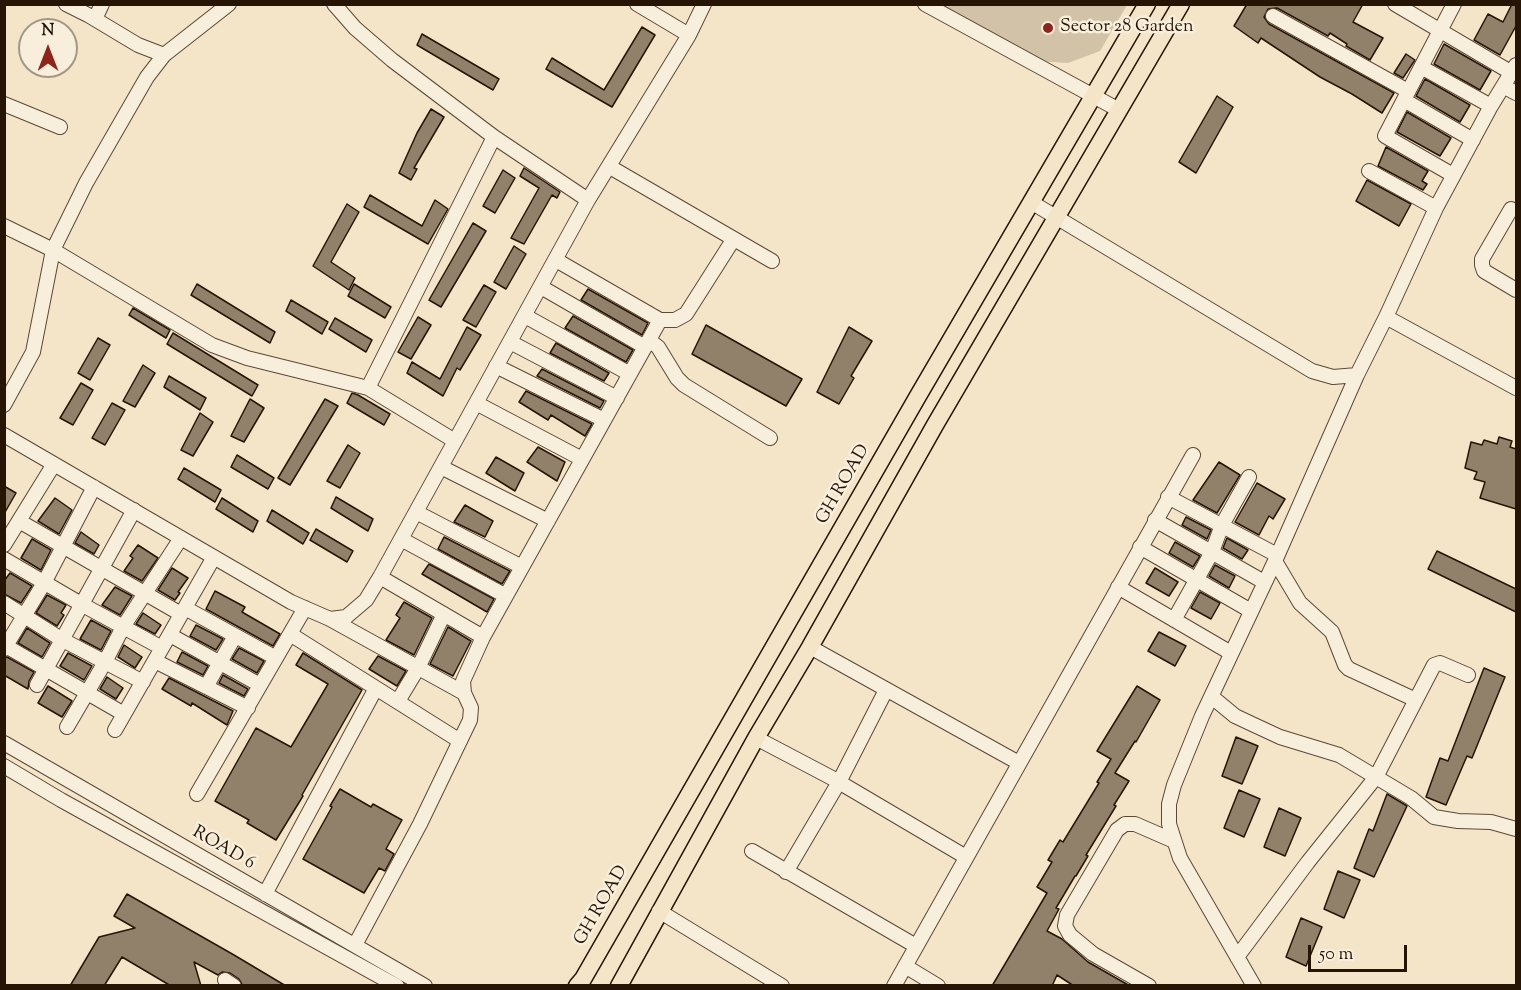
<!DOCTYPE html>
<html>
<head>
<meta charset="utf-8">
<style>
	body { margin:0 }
	#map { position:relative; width:1521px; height:990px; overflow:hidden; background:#f4e5c9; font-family:"Sorts Mill Goudy",serif }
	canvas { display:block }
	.frame { position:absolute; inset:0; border:6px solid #261505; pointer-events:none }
	.north { position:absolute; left:18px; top:18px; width:60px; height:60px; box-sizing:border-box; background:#f8eedc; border:2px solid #a49786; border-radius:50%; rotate:0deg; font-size:16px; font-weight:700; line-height:24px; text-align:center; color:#261505 }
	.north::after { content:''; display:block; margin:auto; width:21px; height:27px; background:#8f2418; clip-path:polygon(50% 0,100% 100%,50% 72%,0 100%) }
	.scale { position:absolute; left:1308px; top:945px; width:99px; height:27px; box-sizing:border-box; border:3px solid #261505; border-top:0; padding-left:8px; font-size:18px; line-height:21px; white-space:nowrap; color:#261505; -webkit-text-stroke:4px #f8eedc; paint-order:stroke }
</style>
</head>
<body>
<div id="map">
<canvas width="1521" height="990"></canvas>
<div class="frame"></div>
<div class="north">N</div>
<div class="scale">50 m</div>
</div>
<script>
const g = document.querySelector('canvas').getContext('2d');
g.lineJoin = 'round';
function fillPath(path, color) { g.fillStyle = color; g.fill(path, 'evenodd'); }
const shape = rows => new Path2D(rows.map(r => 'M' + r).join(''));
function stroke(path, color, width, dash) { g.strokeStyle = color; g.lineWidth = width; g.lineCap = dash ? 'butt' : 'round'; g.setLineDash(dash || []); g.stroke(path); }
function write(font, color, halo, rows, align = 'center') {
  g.font = font + ' "Sorts Mill Goudy",serif'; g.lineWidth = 5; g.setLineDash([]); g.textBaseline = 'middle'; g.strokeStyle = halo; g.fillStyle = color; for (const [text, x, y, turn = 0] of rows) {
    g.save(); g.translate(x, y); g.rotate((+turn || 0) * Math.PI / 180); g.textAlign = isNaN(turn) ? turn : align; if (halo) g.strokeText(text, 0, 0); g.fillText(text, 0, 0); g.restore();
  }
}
const green = shape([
	[943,5,1127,5,1100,51,1068,63,1037,61]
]);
const building = shape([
	[1247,4,1363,4,1353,22,1383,38,1370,60,1346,46,1347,44,1330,33,1328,36,1277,8,1268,9,1264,17,1269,24,1394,93,1382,113,1352,94,1320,77,1261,38,1258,43,1234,26,1247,4],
	[1512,4,1516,4,1516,26,1500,55,1474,40,1488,14,1503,22,1512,4],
	[642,27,655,35,612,107,546,69,552,58,604,90,642,27],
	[422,34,499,79,493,90,417,45,422,34],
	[1444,44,1491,71,1480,90,1434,64,1444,44],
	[1406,54,1415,60,1403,78,1394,73,1406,54],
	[1425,79,1470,105,1460,122,1416,96,1425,79],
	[1217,96,1233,107,1196,173,1179,162,1217,96],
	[431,109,444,117,414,168,417,169,411,180,399,173,417,133,431,109],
	[1407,112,1451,138,1440,156,1397,132,1407,112],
	[1386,147,1428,171,1422,181,1427,184,1423,190,1378,166,1386,147],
	[524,168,560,192,557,198,552,195,524,244,511,238,539,188,520,176,524,168],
	[503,170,515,178,495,213,483,206,503,170],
	[1367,180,1411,204,1399,226,1356,201,1367,180],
	[370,195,422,226,435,200,448,209,428,244,364,207,370,195],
	[347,204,359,212,331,262,355,278,349,290,313,266,347,204],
	[473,223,486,231,441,307,429,300,473,223],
	[514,246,526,254,506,289,494,282,514,246],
	[197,284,275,332,270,343,191,295,197,284],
	[354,284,391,307,385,318,348,296,354,284],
	[484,285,496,292,476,327,463,320,484,285],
	[588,289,648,323,642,335,581,300,588,289],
	[291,300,328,322,322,334,286,311,291,300],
	[133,308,170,330,166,338,129,315,133,308],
	[573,316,633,350,626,362,565,328,573,316],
	[418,317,431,325,411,359,398,352,418,317],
	[335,318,372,340,366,352,329,329,335,318],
	[706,325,802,379,786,406,692,354,706,325],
	[467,327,481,335,460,370,457,368,443,396,407,373,412,362,440,379,467,327],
	[849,327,872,341,851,376,854,378,839,404,817,392,849,327],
	[173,333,258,385,252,396,167,344,173,333],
	[98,338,110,345,90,380,78,373,98,338],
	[556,343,609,373,604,381,550,353,556,343],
	[143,365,155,373,135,407,123,401,143,365],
	[542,369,604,401,600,408,537,376,542,369],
	[169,376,206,398,200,410,164,387,169,376],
	[81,383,93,390,73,425,60,418,81,383],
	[526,391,592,424,585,436,551,415,548,420,519,402,526,391],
	[352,393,358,395,390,414,384,425,347,403,352,393],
	[250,399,264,408,244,442,231,436,250,399],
	[325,399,338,406,290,485,278,478,325,399],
	[112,403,125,410,105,445,92,438,112,403],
	[200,413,213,422,193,456,181,450,200,413],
	[1499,437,1512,441,1510,447,1516,449,1516,509,1480,498,1485,482,1474,479,1477,472,1465,468,1471,442,1482,445,1484,440,1497,444,1499,437],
	[348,445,360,453,340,488,327,481,348,445],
	[538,447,565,462,557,481,527,462,538,447],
	[237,455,274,478,268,489,231,467,237,455],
	[496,457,524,473,515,491,486,473,496,457],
	[1219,462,1240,475,1217,513,1193,500,1219,462],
	[184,468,221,490,215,502,178,479,184,468],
	[1257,483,1285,499,1273,519,1269,516,1259,535,1235,522,1257,483],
	[4,486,16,493,4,514,4,486],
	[336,497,373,519,368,531,331,508,336,497],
	[55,498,72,510,59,534,38,521,55,498],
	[222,498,258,521,253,532,216,509,222,498],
	[465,505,493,521,485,537,454,522,465,505],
	[272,510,309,533,303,544,267,521,272,510],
	[1186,517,1211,530,1207,539,1182,525,1186,517],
	[316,529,353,551,347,562,310,540,316,529],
	[81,532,99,545,94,554,75,543,81,532],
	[444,537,510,571,502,584,438,549,444,537],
	[1227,538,1248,550,1242,559,1223,548,1227,538],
	[32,539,51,550,41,570,21,558,32,539],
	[1175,542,1200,556,1193,567,1169,553,1175,542],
	[138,545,158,558,142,581,124,571,133,558,130,556,138,545],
	[1437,551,1516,589,1516,612,1428,569,1437,551],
	[429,564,494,599,487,612,422,574,429,564],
	[1215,565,1235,576,1229,588,1209,576,1215,565],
	[172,568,188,578,178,592,180,593,175,600,158,590,172,568],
	[1155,568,1178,582,1169,596,1146,583,1155,568],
	[10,573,32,586,21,603,4,594,4,581,10,573],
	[115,587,132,596,120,615,102,605,115,587],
	[215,591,245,607,242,612,280,634,273,646,206,609,215,591],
	[1200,592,1220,603,1211,619,1191,608,1200,592],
	[47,595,66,605,61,613,64,615,57,626,36,613,47,595],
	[404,602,432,618,414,655,386,640,400,618,396,615,404,602],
	[143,613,161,625,155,634,136,624,143,613],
	[91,620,111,631,101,650,80,639,91,620],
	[196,625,223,639,216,650,190,636,196,625],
	[448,627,471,641,453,676,430,664,448,627],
	[27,628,50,643,42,657,18,643,27,628],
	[1159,632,1186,646,1175,666,1148,651,1159,632],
	[124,645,142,657,135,668,118,657,124,645],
	[239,648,264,661,257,673,232,659,239,648],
	[182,652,208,666,203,675,177,662,182,652],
	[68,653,92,666,84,680,60,666,68,653],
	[303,653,362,690,302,795,303,796,276,840,247,823,249,820,215,801,256,728,291,747,328,684,296,665,303,653],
	[378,656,406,671,397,686,369,669,378,656],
	[7,657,34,672,29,681,28,689,4,675,4,658,7,657],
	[1484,668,1505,677,1472,758,1467,756,1446,805,1426,797,1440,758,1448,761,1484,668],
	[223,675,248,689,244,696,219,683,223,675],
	[107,677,123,688,116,699,100,689,107,677],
	[169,678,233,711,227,725,192,703,191,706,162,689,169,678],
	[48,686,72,701,62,717,38,703,48,686],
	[1137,686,1160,700,1136,742,1135,741,1115,773,1129,781,1114,805,1116,806,1086,855,1088,856,1076,876,1075,876,1056,908,1059,909,1047,931,1062,939,1088,962,1130,986,1074,986,1057,975,1052,986,992,986,1047,893,1037,887,1052,862,1048,860,1060,840,1063,842,1099,783,1097,782,1111,759,1097,751,1137,686],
	[1236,737,1258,746,1242,784,1222,776,1236,737],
	[340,789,371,807,373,804,402,820,386,849,394,854,385,871,379,868,364,893,303,859,332,807,330,806,340,789],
	[1239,790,1260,799,1244,837,1224,828,1239,790],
	[1387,794,1407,806,1374,877,1354,868,1369,829,1373,831,1387,794],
	[1279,808,1301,818,1285,856,1264,847,1279,808],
	[1338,871,1360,880,1344,918,1324,909,1338,871],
	[127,894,234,955,286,986,243,986,239,979,230,973,222,972,218,975,194,962,201,986,171,986,122,957,104,986,70,986,99,937,135,928,114,916,127,894],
	[1301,918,1322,927,1306,966,1286,957,1301,918]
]);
const minor = shape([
	[66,4,88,15,138,45,164,55],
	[334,4,355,28,392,60,494,137,588,200],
	[637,4,689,35],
	[925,4,1119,110],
	[1395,4,1512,73],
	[1273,16,1408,91],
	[95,19,102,4],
	[1421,67,1491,106],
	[1503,86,1516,93],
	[1404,100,1473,140],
	[4,104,60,127],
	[610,167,772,261],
	[1369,171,1436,208],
	[1453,175,1385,136,1454,4],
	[1031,202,1312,371,1333,377,1357,375,1386,317,1436,208,1491,106,1516,65],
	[1511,209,1482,259,1482,265,1484,271,1516,290],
	[4,226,53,250,212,345,247,358,368,388,455,441],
	[541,287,645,347],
	[525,316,630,374],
	[1386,317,1516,388],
	[660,320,675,320,686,314,733,240],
	[649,340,658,347,677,378,684,385,770,438],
	[510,342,617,398],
	[496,366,604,420],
	[368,388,494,137],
	[476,403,582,459],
	[4,405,33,352,53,250,86,183,147,77,164,55,229,4],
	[4,435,291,602,330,619,346,617,366,600,380,577,588,200,689,35,704,4],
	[441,467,548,521],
	[1168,497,1277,555],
	[416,512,522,567],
	[1155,520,1264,582],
	[19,521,181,614],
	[401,539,506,596],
	[4,545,54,464],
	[1140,547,1251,611],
	[4,559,81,604,162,648],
	[1275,561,1300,603,1332,632,1345,665,1349,669,1416,700],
	[380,577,483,637],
	[1118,587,1231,653],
	[4,603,61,639,143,682],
	[185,608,276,658],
	[330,619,464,693],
	[1174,620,1212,552,1222,525,1249,477],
	[290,634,460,741],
	[170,635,260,685],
	[4,645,124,714],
	[810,647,1019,763],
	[4,649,44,583,94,487],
	[155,661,248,708],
	[37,685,134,510],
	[206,687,235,636],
	[1212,697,1235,716,1252,724,1280,737,1339,755,1411,798,1434,817,1458,821,1491,822,1516,829],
	[398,701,418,668,444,614],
	[67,727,105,662,123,627,181,538],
	[115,730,214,557],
	[756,738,832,778,966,857],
	[4,743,425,986],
	[4,766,61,800,397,986],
	[197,794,305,608],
	[752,851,916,946],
	[786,872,839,782,886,690],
	[265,894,376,688],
	[659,911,782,986],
	[355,945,420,824,470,720,471,708,464,693,463,681,483,637,660,320,556,260],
	[1237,957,1308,862,1376,777,1434,665,1440,663,1468,675],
	[905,966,938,986],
	[225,980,234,986],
	[894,986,1193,455],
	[1149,986,1093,954,1070,935,1065,926,1067,915,1117,830,1125,824,1135,824,1174,841],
	[1254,986,1180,858,1169,824,1169,804,1174,785,1202,716,1275,561,1357,375]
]);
const major = shape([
	[577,986,583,979,918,396,1147,4],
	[619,986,756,738,810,647,935,425,1181,4]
]);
const markers = [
	[1048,28,6,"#8f2418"]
];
const poiNames = [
	["Sector 28 Garden",1060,28]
];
const streetNames = [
	["GH ROAD",844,485,-60],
	["ROAD 6",223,849,30],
	["GH ROAD",602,906,-60]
];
fillPath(green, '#d1c2a8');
fillPath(building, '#91816b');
stroke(building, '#261505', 1.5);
stroke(minor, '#5a4936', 16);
stroke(major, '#261505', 19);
stroke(minor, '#f8eedc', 14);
stroke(major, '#f4e5c9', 16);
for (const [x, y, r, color] of markers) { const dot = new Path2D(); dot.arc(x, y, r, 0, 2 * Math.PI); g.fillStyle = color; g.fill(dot); stroke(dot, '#f8eedc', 2); }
write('18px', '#261505', '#f8eedc', poiNames, 'left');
write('18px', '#261505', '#f8eedc', streetNames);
</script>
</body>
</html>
